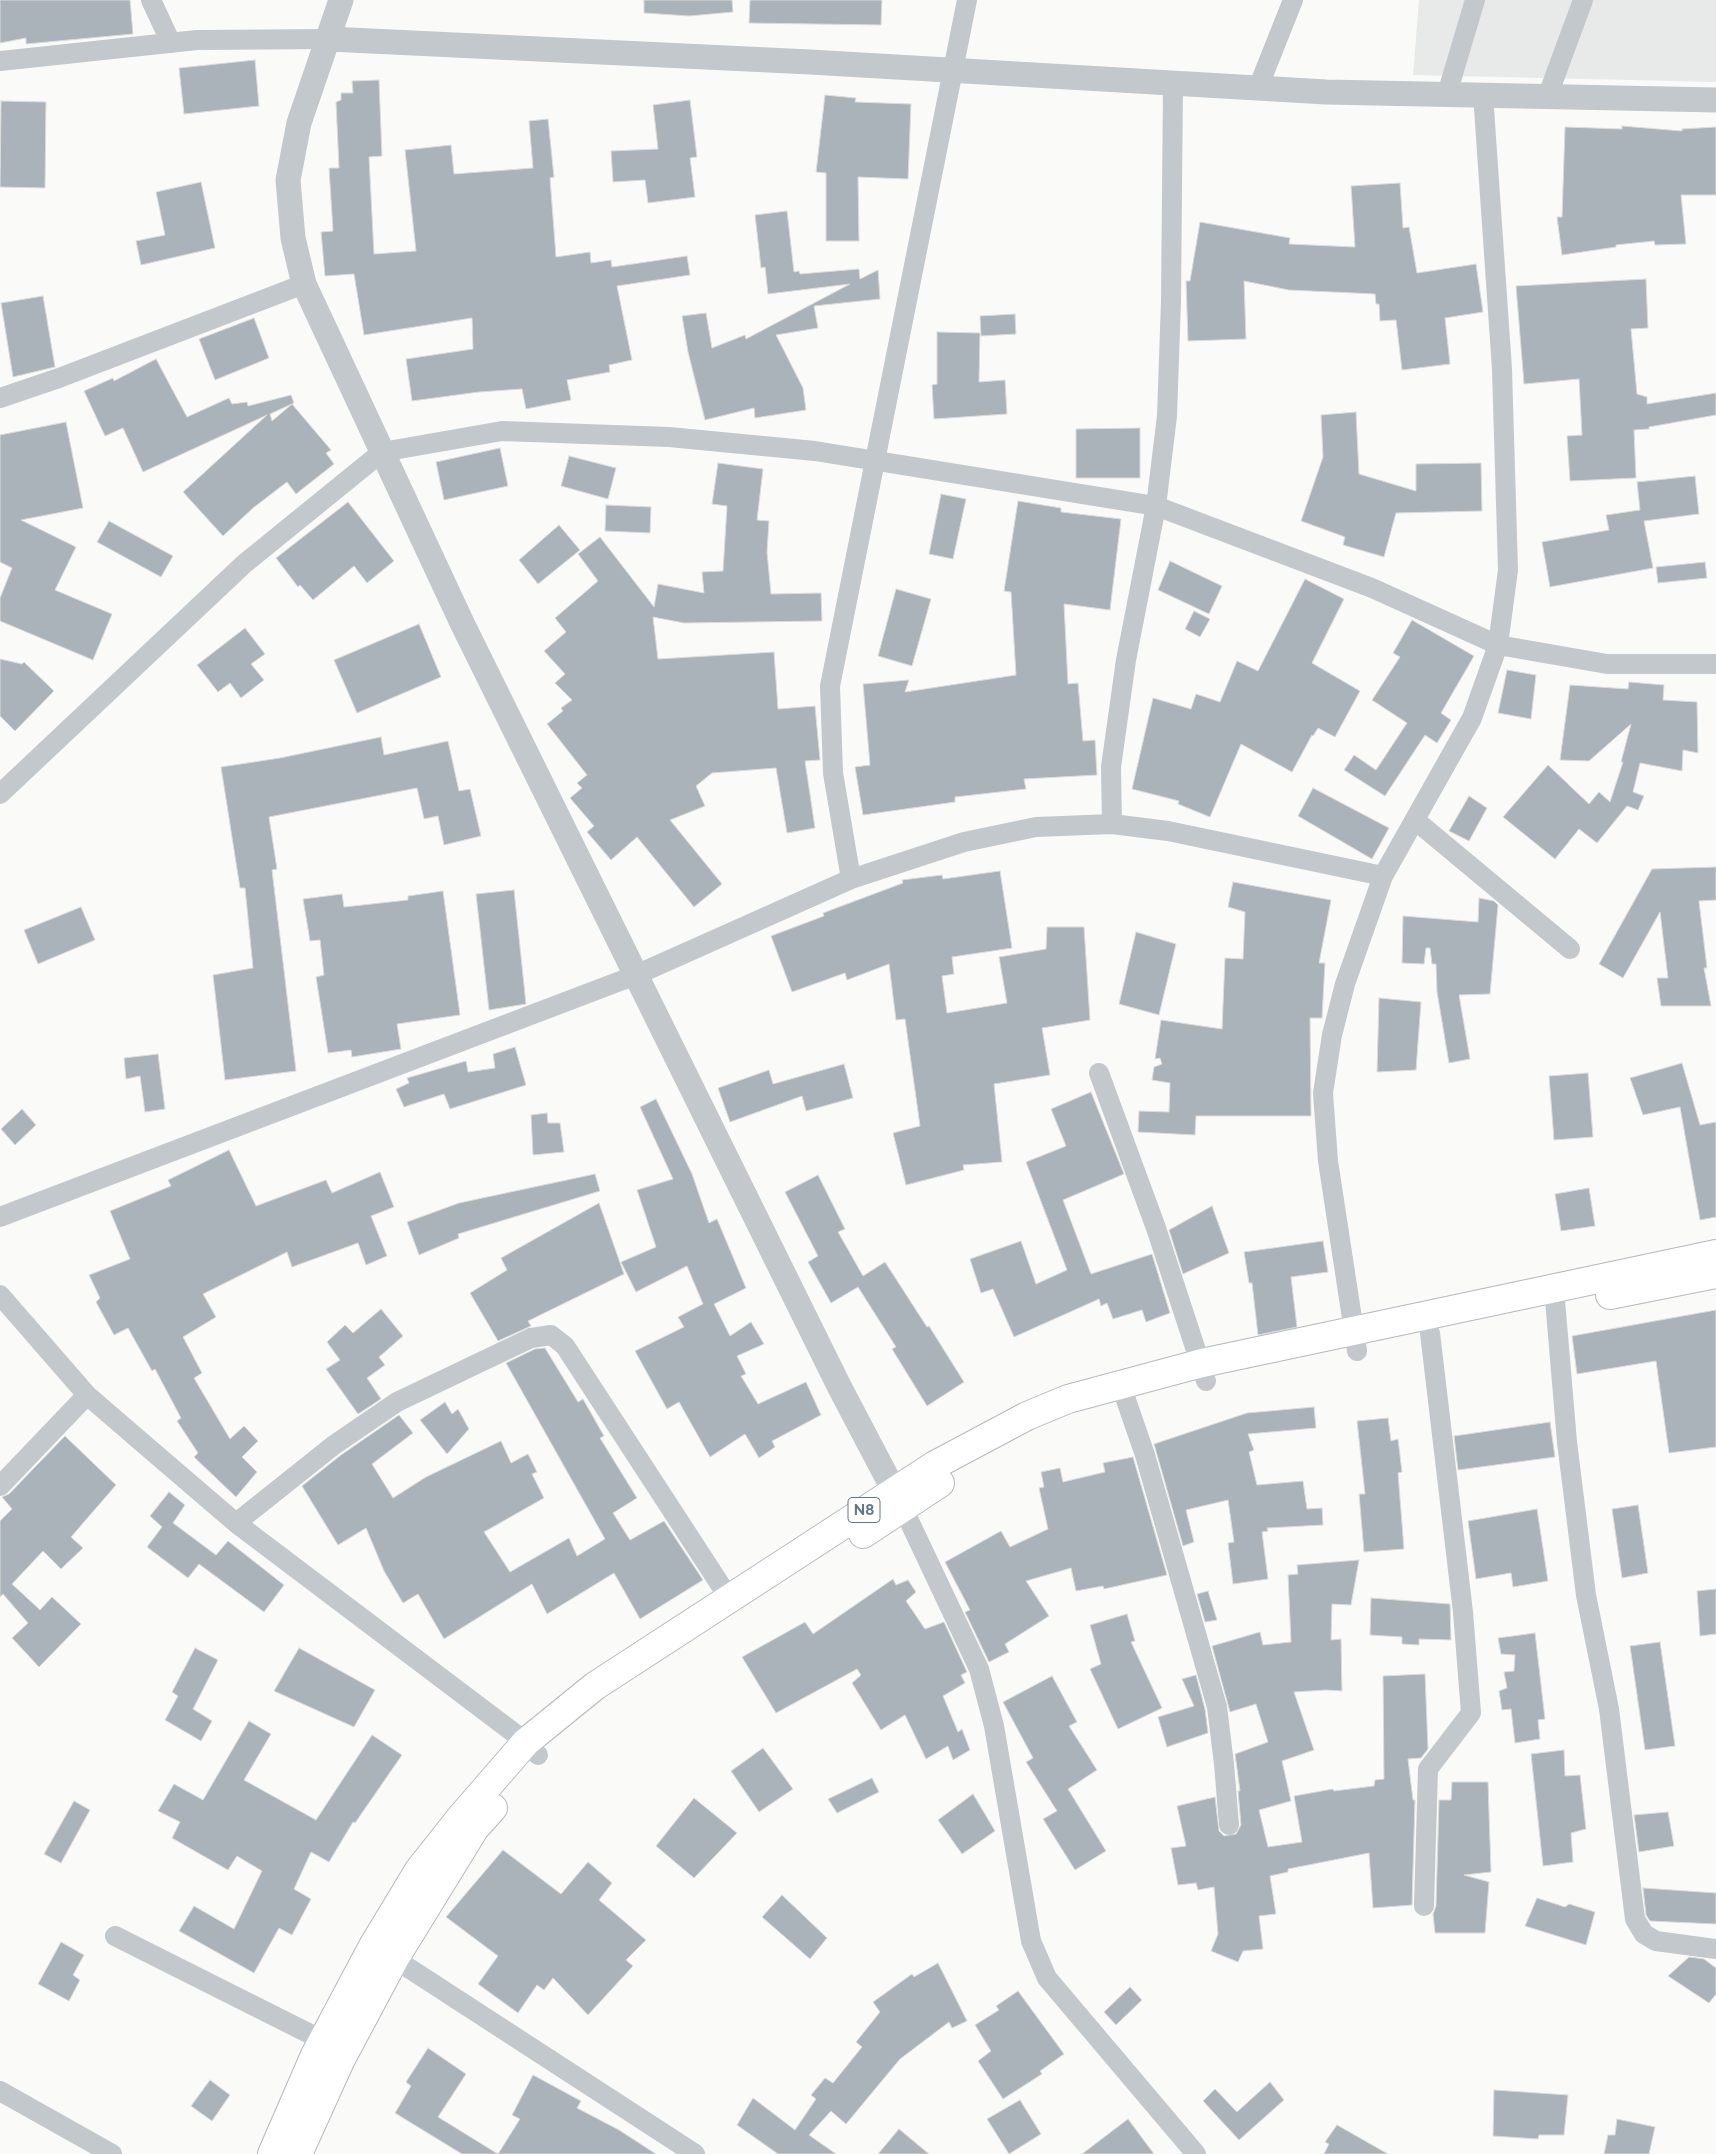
<!DOCTYPE html>
<html>
<head>
<meta charset="utf-8">
<style>
	body { margin:0 }
	canvas { display:block; background:#fafaf8 }
</style>
</head>
<body>
<canvas width="1716" height="2154"></canvas>
<script>
const g = document.querySelector('canvas').getContext('2d');
g.lineJoin = 'round';
function fillPath(path, color) { g.fillStyle = color; g.fill(path, 'evenodd'); }
const shape = rows => new Path2D(rows.map(r => 'M' + r).join(''));
function stroke(path, color, width, dash) { g.strokeStyle = color; g.lineWidth = width; g.lineCap = dash ? 'butt' : 'round'; g.setLineDash(dash || []); g.stroke(path); }
function write(font, color, halo, rows, align = 'center') {
  g.font = font + ' Raleway,sans-serif'; g.lineWidth = 5; g.setLineDash([]); g.textBaseline = 'middle'; g.strokeStyle = halo; g.fillStyle = color; for (const [text, x, y, turn = 0] of rows) {
    g.save(); g.translate(x, y); g.rotate((+turn || 0) * Math.PI / 180); g.textAlign = isNaN(turn) ? turn : align; if (halo) g.strokeText(text, 0, 0); g.fillText(text, 0, 0); g.restore();
  }
}
const built = shape([
	[1419,0,1716,0,1716,82,1413,75]
]);
const building = shape([
	[0,0,130,0,133,34,26,44,26,38,0,43,0,0],
	[644,0,732,0,733,12,689,16,644,13,644,0],
	[750,0,882,0,881,25,749,23,750,0],
	[255,60,259,106,184,114,179,68,255,60],
	[379,80,382,156,369,157,374,254,416,251,405,150,451,145,454,174,533,168,529,121,548,119,554,177,550,178,556,257,590,252,591,263,611,260,612,267,687,256,690,275,617,286,632,360,609,365,610,372,567,380,571,400,526,409,522,389,479,392,412,401,406,359,473,349,472,318,364,335,354,274,325,276,321,232,333,231,329,168,339,168,336,102,341,100,341,93,353,93,352,81,379,80],
	[825,95,856,98,855,102,911,104,908,179,858,177,859,241,826,241,826,173,816,172,825,95],
	[690,100,697,157,690,158,695,197,648,203,645,180,613,182,611,151,658,149,653,105,690,100],
	[1,101,46,102,45,188,0,187,1,101],
	[1622,126,1682,131,1682,129,1716,127,1716,195,1681,195,1686,244,1655,245,1654,241,1616,245,1616,247,1562,255,1557,217,1562,217,1565,127,1622,129,1622,126],
	[201,182,215,248,141,265,136,241,165,235,156,192,201,182],
	[1400,183,1403,228,1409,227,1417,273,1476,264,1483,312,1445,318,1450,364,1402,370,1396,320,1380,321,1379,304,1376,304,1375,294,1289,290,1244,281,1246,339,1188,341,1186,281,1190,281,1200,222,1290,238,1289,244,1355,247,1351,186,1400,183],
	[787,211,794,272,799,271,800,274,859,269,860,279,878,270,880,299,814,306,818,328,776,335,803,388,806,410,755,418,754,408,705,420,688,352,682,316,706,313,712,348,745,335,746,339,850,284,768,294,765,267,761,268,755,215,787,211],
	[1646,279,1648,328,1631,329,1637,394,1647,397,1647,404,1716,393,1716,415,1649,427,1649,429,1634,430,1636,478,1570,481,1567,436,1582,435,1579,379,1524,384,1516,286,1646,279],
	[43,296,55,367,13,377,1,303,43,296],
	[1015,314,1016,334,981,336,980,316,1015,314],
	[254,318,269,358,215,380,199,339,254,318],
	[937,332,980,333,979,382,1005,380,1007,414,934,419,932,385,937,384,937,332],
	[156,359,187,417,229,398,232,404,247,402,248,406,291,395,294,403,270,414,272,421,292,404,331,450,326,453,334,464,296,494,287,482,253,508,223,536,183,492,267,415,143,472,123,428,105,436,84,391,113,378,114,381,156,359],
	[1356,412,1359,474,1416,491,1416,464,1481,463,1482,511,1396,513,1384,557,1343,545,1345,537,1301,521,1323,457,1321,415,1356,412],
	[66,422,83,508,21,520,76,547,55,590,112,614,93,660,0,621,0,598,12,568,0,562,0,435,66,422],
	[1140,428,1140,478,1076,478,1076,429,1140,428],
	[500,448,508,486,444,500,436,462,500,448],
	[569,456,616,468,608,499,561,486,569,456],
	[718,463,763,469,757,520,769,521,767,552,771,594,821,593,822,621,684,623,653,617,658,659,774,652,778,709,815,706,820,760,805,761,815,828,787,833,776,768,712,773,696,786,705,806,670,820,722,884,694,907,637,837,611,860,587,832,594,826,570,798,582,788,577,783,587,775,547,724,563,711,561,708,572,700,555,683,565,674,544,651,566,632,555,618,598,581,578,554,600,537,654,607,658,584,704,593,702,572,723,571,727,506,712,504,718,463],
	[1695,476,1699,514,1644,521,1653,568,1550,587,1542,542,1609,530,1606,515,1640,510,1637,482,1695,476],
	[941,494,966,499,953,559,929,554,941,494],
	[1018,501,1061,508,1061,512,1121,519,1110,610,1064,604,1068,684,1078,683,1083,741,1095,740,1097,775,1024,779,1026,789,955,797,955,802,863,815,855,767,870,765,863,684,909,680,905,692,1016,675,1011,592,1004,591,1018,501],
	[348,502,394,561,367,583,354,566,313,600,300,585,298,587,276,558,348,502],
	[606,505,651,507,650,533,605,531,606,505],
	[109,521,173,556,161,577,97,542,109,521],
	[559,525,580,550,538,584,519,560,559,525],
	[1170,561,1222,586,1209,614,1158,590,1170,561],
	[1705,562,1707,578,1658,583,1656,567,1705,562],
	[1305,579,1344,599,1312,663,1360,691,1335,737,1318,728,1313,736,1312,735,1292,772,1241,744,1210,817,1178,804,1179,801,1132,789,1153,698,1191,709,1196,694,1220,702,1237,661,1258,671,1305,579],
	[896,589,931,599,912,666,878,656,896,589],
	[1194,611,1210,619,1200,637,1185,629,1194,611],
	[1412,620,1474,656,1441,713,1451,720,1437,743,1425,735,1385,796,1344,770,1354,755,1376,770,1407,723,1372,700,1400,657,1393,653,1412,620],
	[419,624,441,677,357,713,334,660,419,624],
	[245,628,265,654,251,664,264,680,241,698,230,683,218,692,197,665,245,628],
	[0,659,22,664,24,662,54,691,15,731,0,716,0,659],
	[1507,670,1536,675,1531,719,1498,713,1507,670],
	[1629,682,1664,685,1663,700,1697,702,1698,753,1683,750,1682,771,1640,763,1633,792,1644,796,1638,810,1627,806,1597,843,1579,829,1555,859,1503,817,1548,765,1589,804,1599,792,1610,802,1623,762,1621,762,1631,724,1589,761,1560,760,1570,685,1628,689,1629,682],
	[381,737,384,755,448,741,459,791,470,789,481,836,444,845,438,816,424,819,417,788,269,817,277,869,272,870,296,1071,225,1080,213,975,253,968,245,888,240,888,221,767,280,758,381,737],
	[1313,788,1389,828,1372,859,1298,816,1313,788],
	[1469,796,1487,808,1469,841,1449,831,1469,796],
	[1716,867,1716,900,1699,901,1707,968,1704,968,1711,1006,1661,1006,1657,978,1668,978,1660,912,1623,978,1599,964,1652,869,1716,867],
	[1000,871,1012,948,952,957,954,974,942,976,947,1013,1007,1003,999,957,1046,949,1047,927,1084,927,1090,1020,1042,1028,1050,1075,994,1084,1002,1162,963,1165,964,1170,906,1185,893,1133,920,1126,905,1019,896,1020,889,964,847,980,845,973,792,992,771,936,824,916,823,913,903,883,902,880,942,875,943,879,1000,871],
	[1233,882,1331,900,1319,963,1325,963,1322,1018,1310,1018,1311,1116,1196,1116,1195,1135,1138,1132,1139,1111,1169,1112,1170,1083,1152,1080,1154,1067,1162,1064,1160,1058,1155,1059,1161,1020,1222,1029,1225,958,1243,959,1245,912,1228,907,1233,882],
	[514,890,526,1004,489,1010,476,894,514,890],
	[443,891,460,1015,397,1024,401,1049,352,1057,351,1050,328,1053,316,977,324,975,320,940,310,941,303,899,342,894,344,907,408,900,408,896,443,891],
	[1479,898,1494,901,1498,905,1490,994,1459,995,1470,1059,1449,1063,1437,992,1436,964,1432,964,1430,948,1426,948,1424,964,1402,963,1403,916,1478,922,1479,898],
	[81,907,95,940,38,964,24,930,81,907],
	[1136,932,1176,944,1159,1015,1119,1004,1136,932],
	[1379,998,1421,1002,1416,1070,1377,1072,1379,998],
	[515,1047,526,1085,450,1109,444,1094,404,1107,396,1089,409,1083,407,1078,466,1061,468,1072,495,1068,493,1054,515,1047],
	[158,1054,165,1109,145,1112,140,1076,126,1079,124,1058,158,1054],
	[1682,1063,1700,1125,1716,1122,1716,1217,1700,1220,1680,1107,1643,1115,1630,1078,1682,1063],
	[844,1064,853,1098,806,1111,802,1096,730,1122,718,1088,769,1070,773,1084,844,1064],
	[1588,1073,1593,1137,1554,1140,1549,1076,1588,1073],
	[1091,1092,1124,1174,1063,1200,1091,1274,1152,1254,1170,1313,1146,1322,1142,1310,1113,1319,1107,1303,1101,1306,1099,1299,1014,1337,993,1289,981,1293,970,1259,1021,1241,1036,1284,1067,1270,1026,1162,1066,1146,1051,1109,1091,1092],
	[656,1099,692,1174,709,1223,717,1219,746,1288,714,1304,730,1336,751,1322,764,1344,737,1356,746,1374,741,1376,758,1404,806,1382,821,1415,772,1441,775,1447,759,1458,745,1434,710,1457,679,1402,667,1409,635,1351,684,1327,678,1317,703,1304,687,1266,636,1292,621,1262,656,1247,637,1190,673,1179,640,1107,656,1099],
	[22,1109,36,1125,15,1145,1,1129,22,1109],
	[547,1113,548,1123,560,1123,564,1152,533,1155,531,1115,547,1113],
	[229,1150,256,1206,326,1180,332,1193,380,1172,394,1207,371,1216,387,1256,366,1265,358,1243,292,1267,287,1252,203,1294,216,1317,183,1337,202,1373,194,1378,230,1439,244,1426,258,1441,242,1457,257,1472,236,1497,194,1457,198,1453,177,1421,181,1418,155,1369,152,1371,128,1328,114,1335,96,1302,100,1298,89,1275,130,1259,110,1211,171,1186,168,1180,229,1150],
	[595,1174,600,1191,458,1234,459,1238,419,1255,407,1222,459,1203,595,1174],
	[818,1175,845,1229,838,1232,863,1276,885,1262,927,1327,929,1326,964,1382,927,1406,892,1349,896,1347,858,1287,831,1303,808,1262,818,1256,785,1192,818,1175],
	[1589,1188,1595,1226,1561,1231,1555,1194,1589,1188],
	[599,1203,624,1274,528,1321,531,1326,498,1341,470,1293,507,1270,501,1258,599,1203],
	[1212,1206,1229,1253,1183,1274,1169,1230,1212,1206],
	[1323,1241,1328,1272,1291,1277,1297,1327,1258,1335,1252,1283,1249,1283,1244,1252,1323,1241],
	[381,1309,403,1336,379,1357,385,1365,367,1378,381,1399,358,1414,326,1369,340,1360,327,1342,345,1325,353,1333,381,1309],
	[1716,1310,1716,1447,1669,1453,1656,1361,1577,1374,1572,1336,1716,1310],
	[545,1348,578,1402,583,1399,604,1436,600,1438,637,1498,613,1513,630,1540,664,1521,703,1580,640,1619,614,1573,547,1614,532,1584,444,1639,418,1594,403,1603,384,1571,366,1528,338,1545,302,1486,341,1455,399,1415,413,1433,372,1464,393,1498,426,1477,501,1441,511,1463,528,1454,537,1472,532,1474,544,1498,484,1532,510,1572,569,1538,577,1556,605,1539,506,1363,535,1349,545,1348],
	[445,1402,452,1414,458,1409,469,1429,447,1454,420,1420,445,1402],
	[1314,1407,1316,1428,1248,1434,1254,1450,1249,1452,1257,1485,1303,1481,1307,1509,1322,1508,1323,1525,1267,1528,1268,1531,1262,1532,1268,1579,1233,1584,1228,1543,1234,1542,1228,1500,1186,1510,1194,1542,1183,1546,1154,1444,1247,1413,1314,1407],
	[1388,1418,1391,1441,1398,1439,1402,1472,1398,1473,1404,1549,1364,1552,1359,1494,1365,1494,1357,1421,1388,1418],
	[1550,1422,1555,1457,1458,1470,1454,1436,1550,1422],
	[65,1436,116,1485,71,1537,83,1548,61,1569,43,1551,12,1584,40,1610,52,1597,81,1624,39,1667,12,1638,28,1623,3,1594,0,1597,0,1521,12,1509,2,1497,9,1494,65,1436],
	[1133,1457,1167,1575,1104,1589,1103,1586,1076,1591,1071,1568,1026,1581,1049,1616,1005,1644,1009,1652,989,1662,965,1612,970,1610,945,1562,1001,1531,1010,1547,1048,1529,1039,1488,1044,1487,1041,1472,1060,1468,1063,1482,1105,1472,1103,1463,1133,1457],
	[169,1492,185,1505,173,1523,216,1555,228,1541,284,1585,264,1612,199,1564,188,1578,147,1547,162,1527,150,1516,169,1492],
	[1638,1505,1648,1573,1622,1578,1612,1509,1638,1505],
	[1537,1509,1548,1581,1513,1587,1511,1573,1476,1579,1468,1521,1537,1509],
	[1359,1560,1351,1605,1332,1604,1331,1640,1341,1639,1342,1691,1326,1690,1294,1692,1314,1750,1282,1761,1291,1801,1259,1810,1268,1847,1302,1842,1294,1796,1333,1789,1334,1791,1374,1786,1375,1780,1384,1779,1383,1676,1425,1674,1428,1749,1421,1758,1408,1759,1413,1800,1415,1800,1412,1905,1373,1908,1369,1853,1288,1869,1288,1872,1270,1876,1276,1914,1259,1916,1263,1949,1243,1951,1238,1962,1211,1951,1218,1934,1214,1887,1198,1890,1196,1883,1178,1885,1171,1848,1186,1846,1177,1806,1215,1797,1219,1831,1224,1836,1236,1834,1241,1825,1238,1791,1240,1791,1235,1754,1268,1742,1256,1704,1230,1712,1212,1646,1260,1632,1263,1645,1291,1642,1288,1575,1298,1574,1297,1565,1359,1560],
	[893,1579,896,1585,908,1580,916,1592,906,1601,925,1629,944,1622,967,1672,961,1675,965,1683,943,1696,958,1732,962,1729,970,1750,953,1760,948,1746,926,1759,905,1715,881,1730,852,1683,861,1675,857,1669,776,1713,742,1657,805,1622,813,1634,893,1579],
	[1716,1589,1716,1634,1700,1636,1697,1591,1716,1589],
	[1208,1591,1217,1620,1205,1622,1197,1594,1208,1591],
	[1371,1598,1450,1604,1451,1640,1419,1639,1419,1645,1402,1644,1402,1637,1370,1635,1371,1598],
	[1127,1614,1135,1641,1131,1642,1162,1708,1118,1729,1090,1669,1101,1664,1090,1625,1127,1614],
	[1535,1633,1545,1719,1538,1720,1540,1739,1515,1743,1511,1709,1502,1710,1499,1691,1507,1688,1504,1672,1514,1671,1515,1655,1501,1654,1498,1638,1535,1633],
	[1660,1642,1675,1746,1645,1750,1630,1646,1660,1642],
	[195,1648,218,1660,193,1709,212,1721,201,1741,165,1720,178,1696,172,1692,195,1648],
	[299,1648,375,1690,354,1727,274,1691,299,1648],
	[1196,1675,1205,1709,1208,1733,1167,1747,1158,1717,1194,1706,1182,1679,1196,1675],
	[1052,1676,1077,1722,1069,1726,1097,1770,1068,1789,1106,1851,1075,1870,1043,1819,1057,1811,1026,1762,1033,1758,1003,1702,1052,1676],
	[249,1721,271,1734,244,1780,316,1820,372,1735,402,1755,355,1823,353,1822,329,1862,311,1852,294,1889,311,1899,292,1935,279,1928,254,1973,179,1931,194,1906,234,1929,262,1871,237,1856,228,1870,172,1838,180,1822,158,1811,174,1784,203,1800,249,1721],
	[763,1748,793,1789,759,1812,731,1771,763,1748],
	[1564,1750,1565,1776,1580,1775,1586,1829,1571,1833,1573,1862,1543,1866,1531,1754,1564,1750],
	[872,1778,879,1792,837,1813,828,1799,872,1778],
	[1452,1782,1488,1782,1491,1872,1464,1875,1489,1882,1485,1933,1435,1933,1433,1914,1436,1906,1439,1800,1451,1800,1452,1782],
	[973,1794,995,1831,962,1854,938,1820,973,1794],
	[694,1798,737,1833,694,1878,656,1846,694,1798],
	[74,1801,90,1810,61,1863,44,1854,74,1801],
	[1668,1812,1674,1846,1639,1852,1634,1815,1668,1812],
	[503,1850,561,1894,588,1862,612,1883,599,1900,646,1940,626,1960,633,1966,588,2015,553,1978,544,1990,537,1985,518,2013,478,1984,498,1956,446,1917,503,1850],
	[1643,1888,1716,1893,1716,1924,1650,1921,1646,1915,1643,1888],
	[782,1895,827,1938,810,1959,762,1917,782,1895],
	[1537,1898,1565,1907,1569,1904,1595,1912,1586,1945,1525,1926,1537,1898],
	[61,1942,84,1955,73,1975,80,1980,69,2001,38,1984,61,1942],
	[1689,1957,1704,1959,1716,1968,1716,1994,1709,2003,1668,1976,1689,1957],
	[938,1963,967,2021,952,2028,949,2022,900,2059,846,2124,831,2111,809,2135,836,2154,778,2154,737,2125,753,2098,795,2130,816,2099,811,2095,825,2078,833,2083,862,2047,856,2042,880,2012,873,2002,912,1974,914,1977,938,1963],
	[1130,1987,1142,2000,1116,2025,1104,2012,1130,1987],
	[1018,1991,1064,2054,1040,2071,1042,2074,1003,2099,978,2061,991,2051,975,2025,999,2010,996,2006,1018,1991],
	[428,2048,466,2074,438,2117,498,2154,520,2119,512,2115,533,2075,581,2101,577,2108,619,2130,656,2154,462,2154,395,2113,411,2086,406,2082,428,2048],
	[210,2080,230,2095,212,2121,191,2106,210,2080],
	[1270,2082,1284,2100,1239,2140,1203,2101,1215,2089,1237,2112,1270,2082],
	[1494,2090,1568,2095,1564,2135,1539,2135,1538,2139,1493,2136,1494,2090],
	[1020,2100,1041,2134,1009,2154,987,2119,1020,2100],
	[1128,2119,1154,2154,1082,2154,1128,2119],
	[1617,2119,1655,2127,1649,2154,1604,2154,1608,2135,1615,2135,1617,2119],
	[1337,2125,1388,2154,1324,2154,1329,2144,1325,2142,1337,2125],
	[899,2129,929,2154,878,2154,899,2129]
]);
const minor = shape([
	[151,0,171,43],
	[0,61,197,40,329,39],
	[1258,88,1293,0],
	[1447,94,1475,0],
	[1548,95,1583,0],
	[0,398,59,378,304,284],
	[0,794,244,564,382,452,502,431,669,437,815,451,1156,506,1372,588,1498,645,1607,664,1716,664],
	[1415,820,1570,949],
	[1112,824,1111,767,1126,660,1156,506,1167,416,1171,301,1173,84],
	[851,879,833,773,830,686,967,0],
	[1099,1073,1156,1228,1206,1381],
	[0,1217,636,975,851,879,964,842,1036,827,1112,824,1168,831,1383,876],
	[1554,1288,1567,1442,1586,1595,1609,1709,1635,1919,1644,1934,1656,1941,1716,1949],
	[0,1295,87,1395,152,1451,236,1523,526,1742,538,1755],
	[1357,1351,1328,1161,1323,1093,1332,1035,1345,984,1383,876,1472,718,1498,645,1508,570,1502,369,1483,94],
	[1126,1400,1145,1455,1217,1707,1224,1764,1229,1825],
	[0,1486,87,1395],
	[903,1508,979,1669,994,1726,1031,1941,1047,1978,1196,2154],
	[236,1523,334,1445,397,1402,531,1338,551,1335,565,1346,729,1598],
	[1424,1906,1428,1769,1471,1713,1463,1612,1430,1333],
	[115,1936,334,2046],
	[384,1952,695,2154],
	[0,2091,112,2154]
]);
const tertiary = shape([
	[341,0,299,123,288,180,293,238,304,284,463,625,839,1386,903,1508],
	[329,39,810,62,1326,92,1716,100]
]);
const trunk = shape([
	[1610,1295,1716,1274],
	[863,1534,940,1483],
	[272,2154,315,2055,373,1946,419,1870,461,1817,526,1742,595,1686,935,1465,1027,1416,1068,1399,1202,1363,1716,1254],
	[298,2154,340,2061,395,1958,475,1828,493,1808]
]);
const shields = [
	[864,1510,32]
];
const shieldNames = [
	["N8",864,1510]
];
fillPath(built, '#e8e9e9');
fillPath(building, '#aab3b9');
stroke(building, '#dcdcda', 1);
stroke(trunk, '#b4b9bd', 30);
stroke(minor, '#c3c8cc', 20);
stroke(tertiary, '#c3c8cc', 25);
stroke(trunk, '#fff', 28);
for (const [x, y, w] of shields) { const box = new Path2D(); box.roundRect(x - w / 2, y - 12.5, w, 25, 4); g.fillStyle = '#fff'; g.fill(box); stroke(box, '#657683', 1); }
write('bold 15px', '#657683', null, shieldNames);
</script>
</body>
</html>
